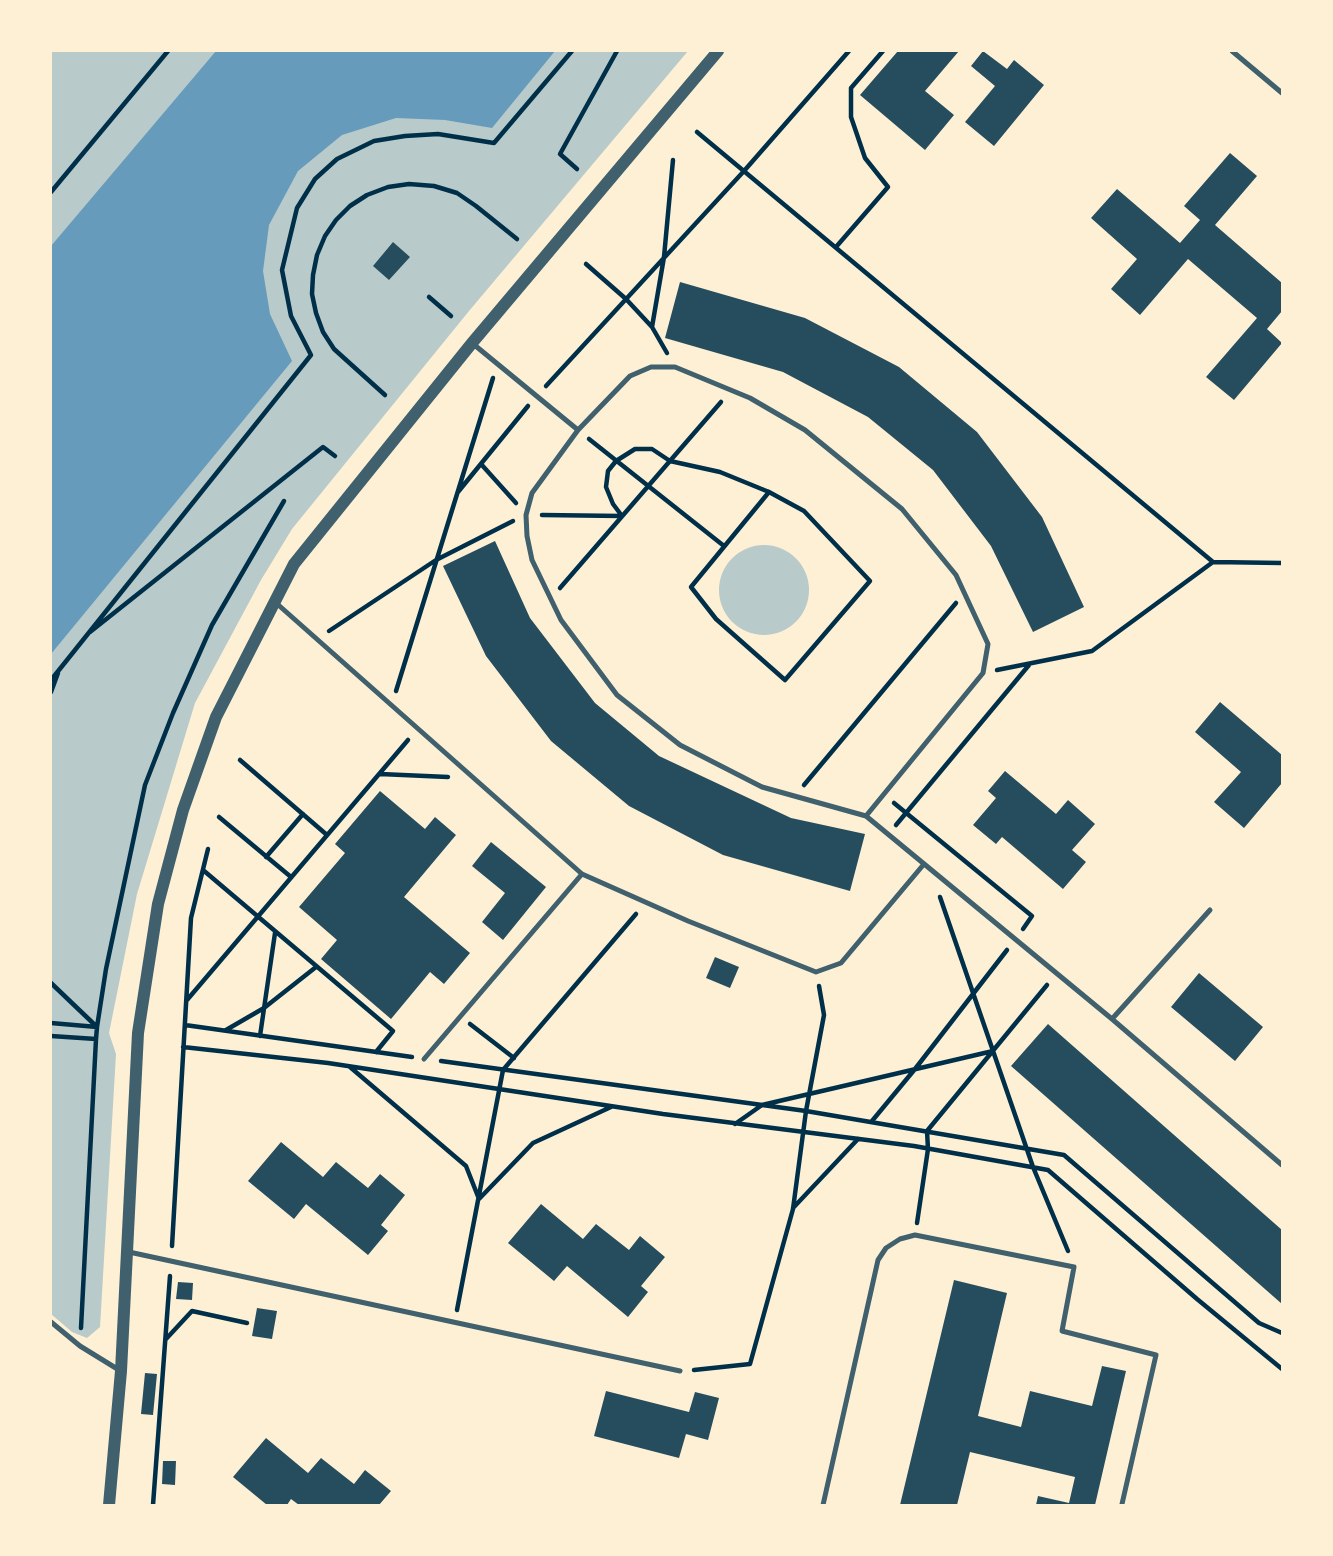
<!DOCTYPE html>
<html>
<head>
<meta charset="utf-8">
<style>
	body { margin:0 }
	#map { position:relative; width:1333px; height:1556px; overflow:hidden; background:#fdf0d5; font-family:"Alegreya Sans",sans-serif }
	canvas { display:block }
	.frame { position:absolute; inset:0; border:52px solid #fdf0d5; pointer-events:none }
</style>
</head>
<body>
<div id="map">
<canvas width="1333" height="1556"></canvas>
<div class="frame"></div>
</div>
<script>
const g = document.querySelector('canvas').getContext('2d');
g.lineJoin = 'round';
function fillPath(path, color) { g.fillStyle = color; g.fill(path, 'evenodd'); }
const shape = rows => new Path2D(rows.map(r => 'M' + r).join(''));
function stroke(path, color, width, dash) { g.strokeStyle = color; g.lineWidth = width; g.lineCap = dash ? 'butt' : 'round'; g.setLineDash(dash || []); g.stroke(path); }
const green = shape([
	[51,51,688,51,469,311,292,529,261,580,195,703,137,894,109,1033,116,1054,100,1327,87,1338,72,1332,51,1314],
	'719 590a45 45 0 1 1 90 0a45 45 0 1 1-90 0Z'
]);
const water = shape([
	[216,51,555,51,492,128,445,120,396,118,342,135,298,171,269,225,263,271,270,314,292,361,51,654,51,246]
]);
const building = shape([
	[898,51,959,51,925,91,954,115,925,150,860,95],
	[983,51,1007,69,1014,60,1044,85,994,146,965,122,995,86,971,66],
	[1230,153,1257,176,1215,225,1282,283,1282,311,1267,329,1282,343,1234,400,1206,377,1257,318,1188,259,1140,315,1111,289,1137,259,1091,218,1117,189,1180,243,1200,220,1184,206],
	[393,242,410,257,389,280,373,266],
	[680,282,805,318,899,367,977,432,1042,517,1084,607,1033,632,991,546,933,470,868,417,783,372,665,338],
	[495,541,530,618,595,703,659,756,791,818,865,834,850,891,723,855,629,806,551,741,486,656,443,566],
	[1220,702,1282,755,1282,783,1244,828,1214,802,1241,772,1195,732],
	[1005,771,1056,814,1068,800,1095,824,1072,850,1086,862,1063,889,1002,837,996,844,973,825,996,798,988,791],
	[380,791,425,829,435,817,456,835,404,897,470,953,444,984,430,972,391,1019,321,959,337,940,299,907,345,853,335,844],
	[491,842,546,887,503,940,482,922,505,893,472,866],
	[715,957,739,967,730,988,706,978],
	[1199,973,1263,1027,1235,1061,1171,1007],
	[1048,1024,1282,1230,1282,1304,1011,1066],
	[281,1142,323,1177,336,1162,368,1188,380,1174,405,1195,381,1225,388,1231,368,1255,306,1204,294,1219,248,1181],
	[541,1204,583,1239,596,1224,629,1250,640,1236,665,1257,641,1286,648,1292,628,1317,567,1266,554,1281,508,1243],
	[954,1280,1007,1293,978,1416,1021,1427,1030,1391,1092,1406,1102,1366,1126,1371,1095,1505,1036,1505,1038,1496,1069,1503,1075,1477,970,1452,957,1505,900,1505],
	[178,1282,193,1283,192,1300,176,1299],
	[257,1308,277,1311,272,1339,252,1336],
	[145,1373,157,1374,153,1415,141,1414],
	[606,1391,689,1412,695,1392,719,1398,708,1440,686,1434,679,1458,594,1436],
	[266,1438,308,1473,321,1458,354,1484,365,1470,391,1491,379,1505,299,1505,291,1499,287,1505,267,1505,233,1477],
	[163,1461,176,1461,175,1485,162,1484]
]);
const path = shape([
	[697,132,1213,562],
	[577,169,560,154,617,51],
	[51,192,168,51],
	[836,247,888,187,865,158,851,117,851,88,883,51],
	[586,264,626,299,652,327,667,353],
	[429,297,451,316],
	[652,327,664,257,673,160],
	[546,386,744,171,849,51],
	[385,395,334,349,323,332,316,313,312,294,313,275,317,255,325,236,336,220,350,206,367,195,388,187,409,184,434,186,457,193,476,206,517,239],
	[589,439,724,546],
	[481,464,516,503],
	[458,492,528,406],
	[542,515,622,516],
	[622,516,613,504,606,487,608,471,616,461,635,449,652,449,670,461,720,472,769,492,804,511,870,581,785,680,716,619,691,587,769,492],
	[560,588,721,402],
	[329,631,436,560,513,521],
	[90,632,323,447,335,456],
	[997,670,1092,651,1213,562,1282,563],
	[51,680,311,355,291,316,282,270,297,208,315,179,337,159,374,141,405,136,438,134,494,143,572,51],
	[396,691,493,378],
	[51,692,58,673],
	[240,760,327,835],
	[380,774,448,777],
	[804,785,956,603],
	[894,803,1032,916,1023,929],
	[219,817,291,877],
	[896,825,1029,665],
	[266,857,303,814],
	[203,870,393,1031,376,1052],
	[940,897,1033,1167,1068,1251],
	[51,983,96,1026],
	[187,1000,408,740],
	[51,1023,97,1027,96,1039,51,1036],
	[470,1024,514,1058],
	[185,1025,412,1057],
	[97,1027,106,969,145,785,173,713,212,625,284,501],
	[226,1030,264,1008,316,967],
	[260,1036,275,933],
	[183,1047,328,1063,663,1114,914,1146,1048,1170,1197,1299,1282,1369],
	[441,1061,806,1111,1064,1155,1259,1323,1282,1333],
	[350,1067,466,1166,479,1199,533,1143,611,1107],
	[872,1121,915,1069,1007,950],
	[735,1124,762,1105,993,1051],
	[793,1208,858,1139],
	[917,1223,928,1149,927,1131,1047,985],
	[172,1246,191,918,208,849],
	[457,1310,503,1070,636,914],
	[81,1328,96,1039],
	[166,1339,192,1311,247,1323],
	[694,1370,750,1364,793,1209,806,1111,824,1015,819,986],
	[153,1505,170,1276]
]);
const service = shape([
	[1232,51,1282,93],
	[472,343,578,430,630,376,651,367,675,367,750,398,805,430,902,509,956,575,988,644,983,673,866,816,1112,1019,1282,1165],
	[578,430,532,493,526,515,527,536,532,560,561,620,617,695,680,745,762,787,866,816],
	[275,602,582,874,688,921,816,972,841,963,924,864],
	[1112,1019,1210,910],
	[424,1059,582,874],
	[129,1252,680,1371],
	[51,1322,80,1346,119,1370],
	[823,1505,878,1260,886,1248,900,1239,915,1235,1074,1267,1062,1331,1156,1355,1122,1504]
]);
const tertiary = shape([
	[109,1505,121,1371,138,1033,158,904,183,810,216,717,294,564,472,343,718,51]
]);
fillPath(green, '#b9caca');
fillPath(water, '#669bbc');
fillPath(building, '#264d5e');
stroke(path, '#003049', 4.5);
stroke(service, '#3f606c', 5);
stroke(tertiary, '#3f606c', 12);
</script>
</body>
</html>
